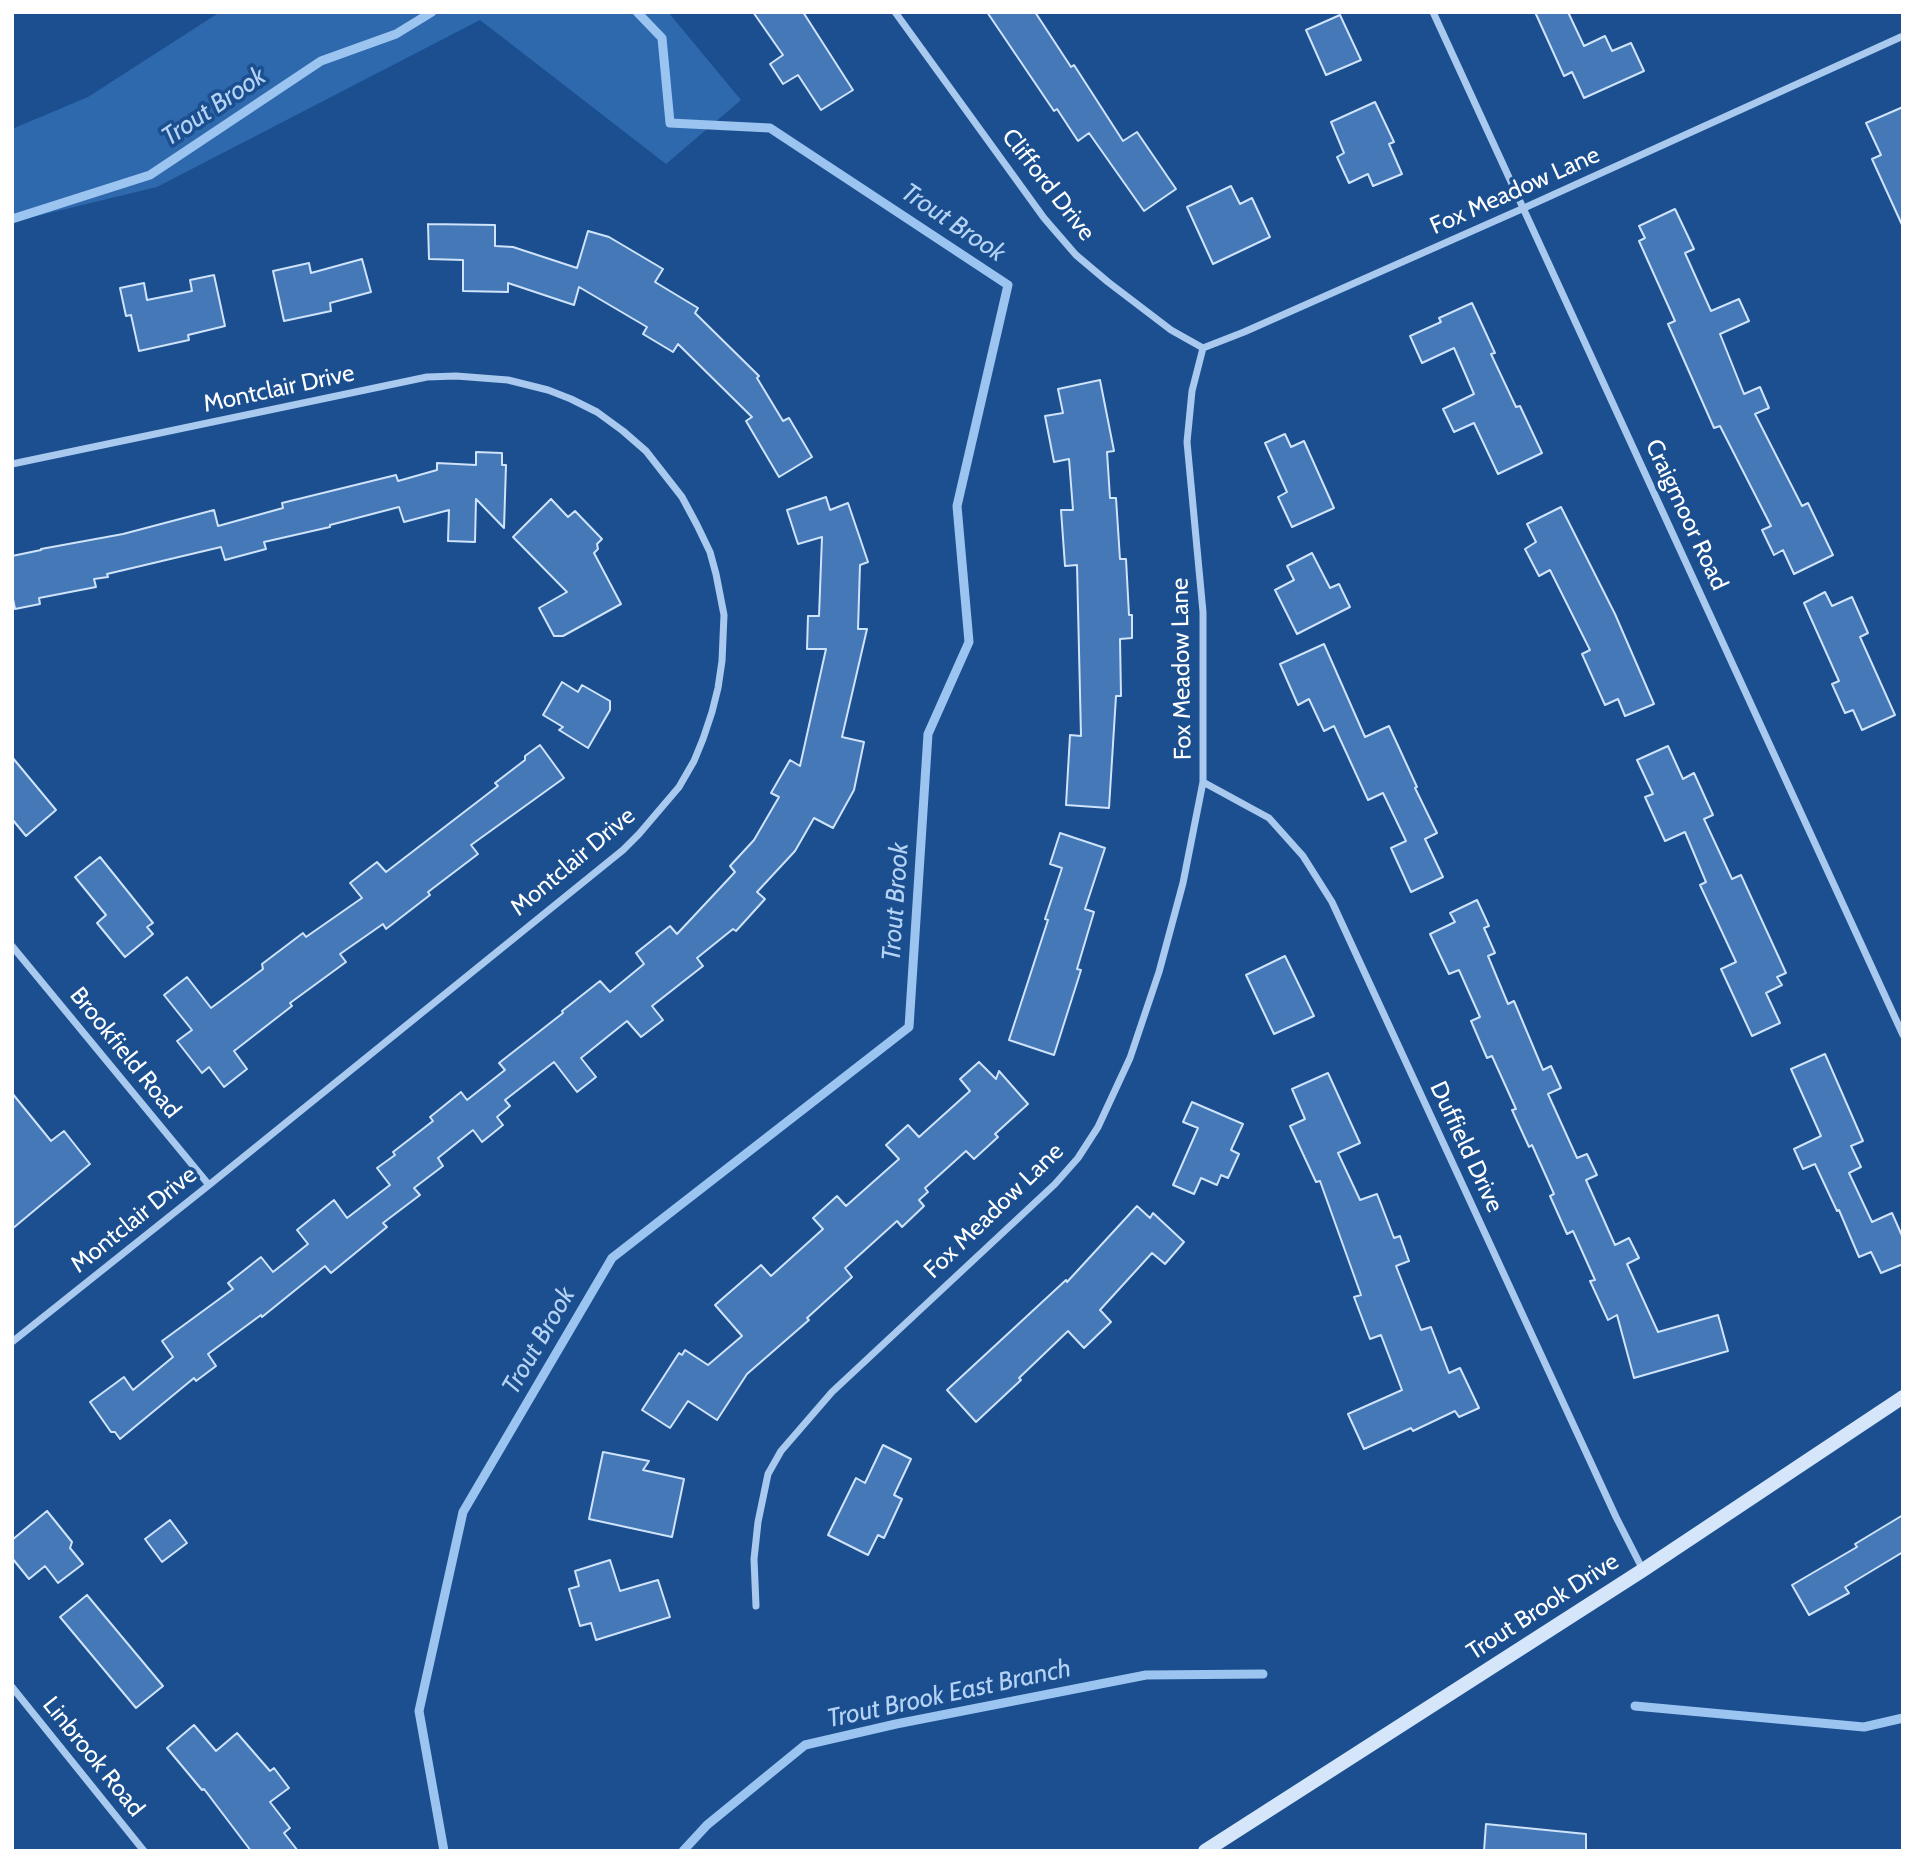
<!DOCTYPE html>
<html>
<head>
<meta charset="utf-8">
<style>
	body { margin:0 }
	#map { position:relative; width:1915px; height:1863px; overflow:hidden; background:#1b4f8f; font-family:Cabin,sans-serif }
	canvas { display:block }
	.frame { position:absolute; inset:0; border:14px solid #fff; pointer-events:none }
</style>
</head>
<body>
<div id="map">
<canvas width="1915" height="1863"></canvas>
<div class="frame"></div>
</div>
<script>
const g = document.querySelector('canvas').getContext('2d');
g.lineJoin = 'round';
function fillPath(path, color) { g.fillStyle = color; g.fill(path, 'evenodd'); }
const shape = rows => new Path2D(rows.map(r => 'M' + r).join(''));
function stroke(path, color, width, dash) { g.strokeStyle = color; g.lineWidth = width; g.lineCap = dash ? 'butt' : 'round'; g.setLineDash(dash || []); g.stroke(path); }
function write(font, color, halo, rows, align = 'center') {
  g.font = font + ' Cabin,sans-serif'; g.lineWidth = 7; g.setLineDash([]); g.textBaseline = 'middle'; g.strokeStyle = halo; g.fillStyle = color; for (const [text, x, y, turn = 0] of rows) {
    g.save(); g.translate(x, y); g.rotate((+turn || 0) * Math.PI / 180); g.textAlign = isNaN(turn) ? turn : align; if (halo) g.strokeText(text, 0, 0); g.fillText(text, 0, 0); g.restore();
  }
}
const green = shape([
	[220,12,668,12,741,100,666,164,480,20,157,187,12,222,12,129,88,97]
]);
const stream = shape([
	[12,219,150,175,321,61,396,34,432,12],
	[1635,1706,1864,1727,1903,1718],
	[444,1851,419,1711,463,1512,612,1258,909,1027,928,734,969,642,957,506,1008,285,770,128,670,123,662,38,637,12],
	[683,1851,707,1825,805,1745,896,1724,1146,1675,1263,1674]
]);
const building = shape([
	[753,12,803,12,853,90,821,110,798,75,783,84,770,64,783,55,753,12],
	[987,12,1035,12,1071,67,1074,65,1123,141,1137,132,1176,189,1144,211,1089,133,1078,141,1057,109,1054,111,987,12],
	[1535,12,1568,12,1584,46,1605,36,1612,51,1631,43,1644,71,1584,98,1572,72,1564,76,1535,12],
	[1340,15,1361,60,1326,75,1306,30,1340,15],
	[1375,102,1394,142,1389,144,1402,174,1373,186,1368,174,1349,183,1337,157,1344,153,1331,122,1375,102],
	[1903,107,1903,227,1872,159,1881,155,1866,123,1903,107],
	[1231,186,1240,204,1252,198,1270,237,1213,264,1187,207,1231,186],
	[1675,209,1694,249,1685,253,1711,311,1739,299,1749,321,1720,334,1744,394,1760,387,1769,408,1755,414,1802,506,1808,503,1833,555,1794,574,1783,550,1774,555,1762,530,1771,526,1720,426,1714,428,1668,324,1675,321,1639,241,1645,238,1639,226,1675,209],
	[428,224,495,225,495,246,513,247,577,268,588,231,609,237,663,269,655,282,698,308,695,313,759,376,757,378,783,421,789,418,812,457,779,477,746,421,752,417,678,344,673,352,643,334,647,327,579,287,574,305,508,283,508,292,463,291,463,260,429,259,428,224],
	[362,259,371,292,330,303,331,311,284,321,273,271,309,263,311,273,362,259],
	[214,275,225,326,188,335,189,340,139,351,131,315,126,316,120,288,144,283,147,300,192,291,190,280,214,275],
	[1472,303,1495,353,1491,354,1516,407,1520,406,1542,453,1498,474,1474,423,1454,432,1443,409,1474,394,1454,348,1422,363,1410,336,1441,322,1439,318,1472,303],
	[1100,380,1114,451,1107,452,1110,498,1116,498,1120,559,1126,559,1129,615,1132,615,1132,638,1120,639,1121,696,1116,696,1109,808,1066,805,1070,735,1081,736,1077,565,1065,566,1061,510,1073,510,1069,459,1054,462,1045,416,1063,413,1058,389,1100,380],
	[1285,434,1291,447,1304,441,1334,508,1292,527,1278,497,1287,492,1265,443,1285,434],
	[476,452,502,453,502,465,506,465,504,528,476,499,475,542,448,541,449,510,404,522,399,507,330,525,330,527,264,542,266,549,225,560,221,547,107,574,108,577,94,579,96,587,39,598,40,604,15,609,12,594,12,556,41,550,41,549,123,534,214,510,218,526,283,508,282,503,396,475,398,481,437,470,437,463,476,465,476,452],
	[826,497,830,510,848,503,868,562,860,565,858,629,867,629,842,737,864,742,854,790,833,828,814,818,795,851,757,892,765,899,736,931,733,929,697,958,703,966,652,1006,663,1020,641,1037,627,1021,581,1058,596,1077,577,1092,554,1062,505,1100,510,1106,497,1117,503,1125,482,1142,473,1130,438,1158,443,1166,414,1188,420,1195,383,1223,387,1227,331,1273,325,1266,262,1317,261,1315,208,1354,216,1366,196,1381,194,1378,120,1439,115,1432,111,1432,90,1402,124,1377,133,1390,173,1357,162,1341,233,1289,228,1283,261,1257,273,1272,308,1244,297,1230,334,1200,347,1218,390,1185,377,1168,395,1155,393,1152,433,1121,430,1117,461,1092,467,1100,505,1070,499,1063,563,1013,562,1011,600,981,610,992,644,964,636,953,670,926,677,934,735,872,730,866,754,840,779,797,771,793,790,760,800,766,826,649,807,649,808,616,819,616,822,537,798,544,787,510,826,497],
	[551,499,568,517,575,511,602,539,597,544,598,549,594,553,621,604,563,636,554,636,539,608,567,592,513,537,551,499],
	[1561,507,1615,614,1654,704,1625,716,1618,699,1605,705,1582,654,1590,650,1550,570,1539,576,1525,549,1536,542,1527,524,1561,507],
	[1312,553,1330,588,1339,584,1350,607,1297,634,1275,590,1294,580,1287,566,1312,553],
	[1825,592,1832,606,1852,597,1868,633,1860,637,1895,715,1862,730,1853,710,1845,713,1832,684,1839,681,1804,603,1825,592],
	[1324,644,1365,737,1389,726,1417,787,1415,788,1437,833,1425,839,1443,877,1411,892,1391,848,1406,841,1383,793,1368,800,1334,726,1324,731,1309,699,1298,705,1280,664,1324,644],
	[562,682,578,692,582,685,610,701,610,710,588,748,559,730,563,727,543,715,562,682],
	[540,745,564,778,471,845,478,854,428,892,430,895,386,929,383,924,340,954,346,962,290,1003,292,1006,234,1051,247,1069,224,1087,209,1067,202,1073,177,1041,192,1030,164,995,187,977,211,1008,263,969,262,964,303,933,306,937,362,898,350,883,377,862,386,872,498,786,495,783,525,760,525,756,540,745],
	[1668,746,1683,779,1694,773,1713,815,1704,819,1732,879,1741,875,1786,973,1777,977,1782,985,1766,993,1780,1023,1752,1036,1721,969,1736,962,1700,885,1706,882,1685,832,1665,841,1645,797,1653,794,1637,760,1668,746],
	[12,757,56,810,26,836,12,819,12,757],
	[1060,833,1105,848,1085,909,1094,912,1077,969,1081,970,1054,1055,1009,1040,1048,920,1045,919,1062,868,1050,864,1060,833],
	[100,857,153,923,147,927,153,934,125,957,97,923,106,915,75,877,100,857],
	[1477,900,1489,926,1484,928,1495,953,1488,956,1508,1004,1514,1001,1543,1070,1551,1066,1561,1088,1548,1094,1577,1158,1587,1154,1597,1175,1586,1180,1615,1245,1629,1238,1639,1258,1627,1264,1658,1332,1718,1315,1728,1351,1634,1378,1617,1315,1608,1320,1590,1281,1595,1280,1573,1231,1567,1234,1550,1196,1554,1194,1532,1145,1529,1147,1512,1110,1516,1109,1492,1056,1487,1058,1471,1021,1480,1017,1459,970,1449,974,1430,934,1455,922,1450,913,1477,900],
	[1285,956,1314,1016,1274,1034,1246,975,1285,956],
	[1825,1054,1863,1141,1851,1146,1861,1167,1849,1173,1872,1222,1892,1213,1903,1238,1903,1264,1881,1273,1871,1252,1859,1257,1839,1210,1837,1211,1815,1164,1803,1169,1794,1149,1821,1136,1791,1069,1825,1054],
	[979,1062,996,1079,999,1071,1028,1104,995,1134,998,1137,974,1159,966,1151,925,1188,928,1192,919,1200,924,1206,902,1227,897,1221,845,1268,852,1277,807,1318,809,1320,747,1374,717,1420,688,1401,670,1428,642,1410,679,1353,682,1355,685,1350,708,1365,742,1336,715,1305,761,1265,771,1276,823,1229,813,1218,837,1196,846,1206,899,1159,886,1145,908,1125,919,1137,970,1091,960,1079,979,1062],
	[1328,1073,1360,1143,1338,1153,1360,1200,1377,1194,1394,1238,1400,1236,1409,1261,1396,1266,1421,1330,1431,1327,1449,1373,1460,1368,1479,1408,1459,1417,1455,1411,1413,1431,1411,1428,1364,1449,1348,1414,1402,1390,1381,1335,1370,1339,1354,1297,1361,1295,1320,1181,1316,1182,1290,1126,1305,1119,1292,1089,1328,1073],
	[12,1093,51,1141,64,1131,90,1164,12,1229,12,1093],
	[1192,1102,1243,1124,1231,1150,1239,1154,1228,1178,1221,1175,1217,1185,1201,1178,1194,1194,1173,1185,1198,1128,1183,1122,1192,1102],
	[1137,1206,1150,1218,1153,1213,1184,1242,1165,1264,1152,1253,1100,1310,1111,1322,1084,1348,1068,1331,1019,1378,1021,1380,976,1422,947,1390,1066,1280,1067,1282,1137,1206],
	[883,1445,911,1459,894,1495,902,1499,884,1538,878,1535,868,1555,828,1535,856,1478,865,1483,883,1445],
	[603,1452,649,1461,643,1470,684,1479,672,1537,589,1519,603,1452],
	[47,1511,72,1542,70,1548,83,1564,58,1583,45,1566,29,1579,12,1558,12,1540,47,1511],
	[1903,1515,1903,1552,1845,1587,1849,1593,1809,1615,1792,1585,1857,1547,1855,1544,1903,1515],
	[170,1520,187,1543,162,1562,145,1539,170,1520],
	[610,1560,620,1591,658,1580,670,1617,596,1640,591,1623,580,1626,569,1589,579,1586,575,1571,610,1560],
	[87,1595,163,1686,136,1708,60,1617,87,1595],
	[194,1725,216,1751,237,1733,270,1771,274,1768,289,1788,270,1802,290,1828,284,1833,298,1851,251,1851,204,1789,202,1790,167,1748,194,1725],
	[1486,1824,1586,1834,1586,1851,1484,1851,1486,1824]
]);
const street = shape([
	[895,12,1044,218,1076,255,1108,282,1171,330,1203,348],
	[1433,12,1903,1035],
	[1203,348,1244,332,1524,208,1903,36],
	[12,464,427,377,456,376,508,380,548,390,571,399,597,412,623,431,646,451,682,497,697,525,710,552,716,574,724,615,722,661,718,688,712,712,703,739,694,761,679,787,639,834,623,850,209,1185,12,1342],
	[1203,782,1269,818,1303,856,1332,902,1616,1517,1643,1570],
	[12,946,209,1185],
	[756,1606,754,1559,758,1522,768,1474,781,1451,832,1392,1055,1184,1078,1158,1098,1127,1130,1058,1159,972,1183,883,1203,782,1203,612,1187,442,1192,391,1203,348],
	[12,1687,144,1851]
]);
const secondary = shape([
	[1205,1851,1643,1570,1903,1397]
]);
const streetNames = [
	["Clifford Drive",1048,185,52],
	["Fox Meadow Lane",1515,191,-24],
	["Montclair Drive",279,389,-12],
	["Craigmoor Road",1686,515,65],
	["Fox Meadow Lane",1182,669,-91],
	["Montclair Drive",573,862,-40],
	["Brookfield Road",125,1053,51],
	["Duffield Drive",1466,1147,65],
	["Fox Meadow Lane",994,1211,-44],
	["Montclair Drive",134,1220,-39],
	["Trout Brook Drive",1543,1607,-33],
	["Linbrook Road",93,1757,51]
];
const waterNames = [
	["Trout Brook",214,107,-34],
	["Trout Brook",953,223,34],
	["Trout Brook",896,902,-86],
	["Trout Brook",539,1341,-60],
	["Trout Brook East Branch",949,1694,-12]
];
fillPath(green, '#2e69ad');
stroke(stream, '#9cc4f0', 9);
fillPath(building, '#4478b7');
stroke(building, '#cfe3fa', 2);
stroke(street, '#a9c9ee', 7);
stroke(secondary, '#d6e6fa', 14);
write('24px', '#fff', '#1b4f8f', streetNames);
write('italic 26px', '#b5d3f5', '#1b4f8f', waterNames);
</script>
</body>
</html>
